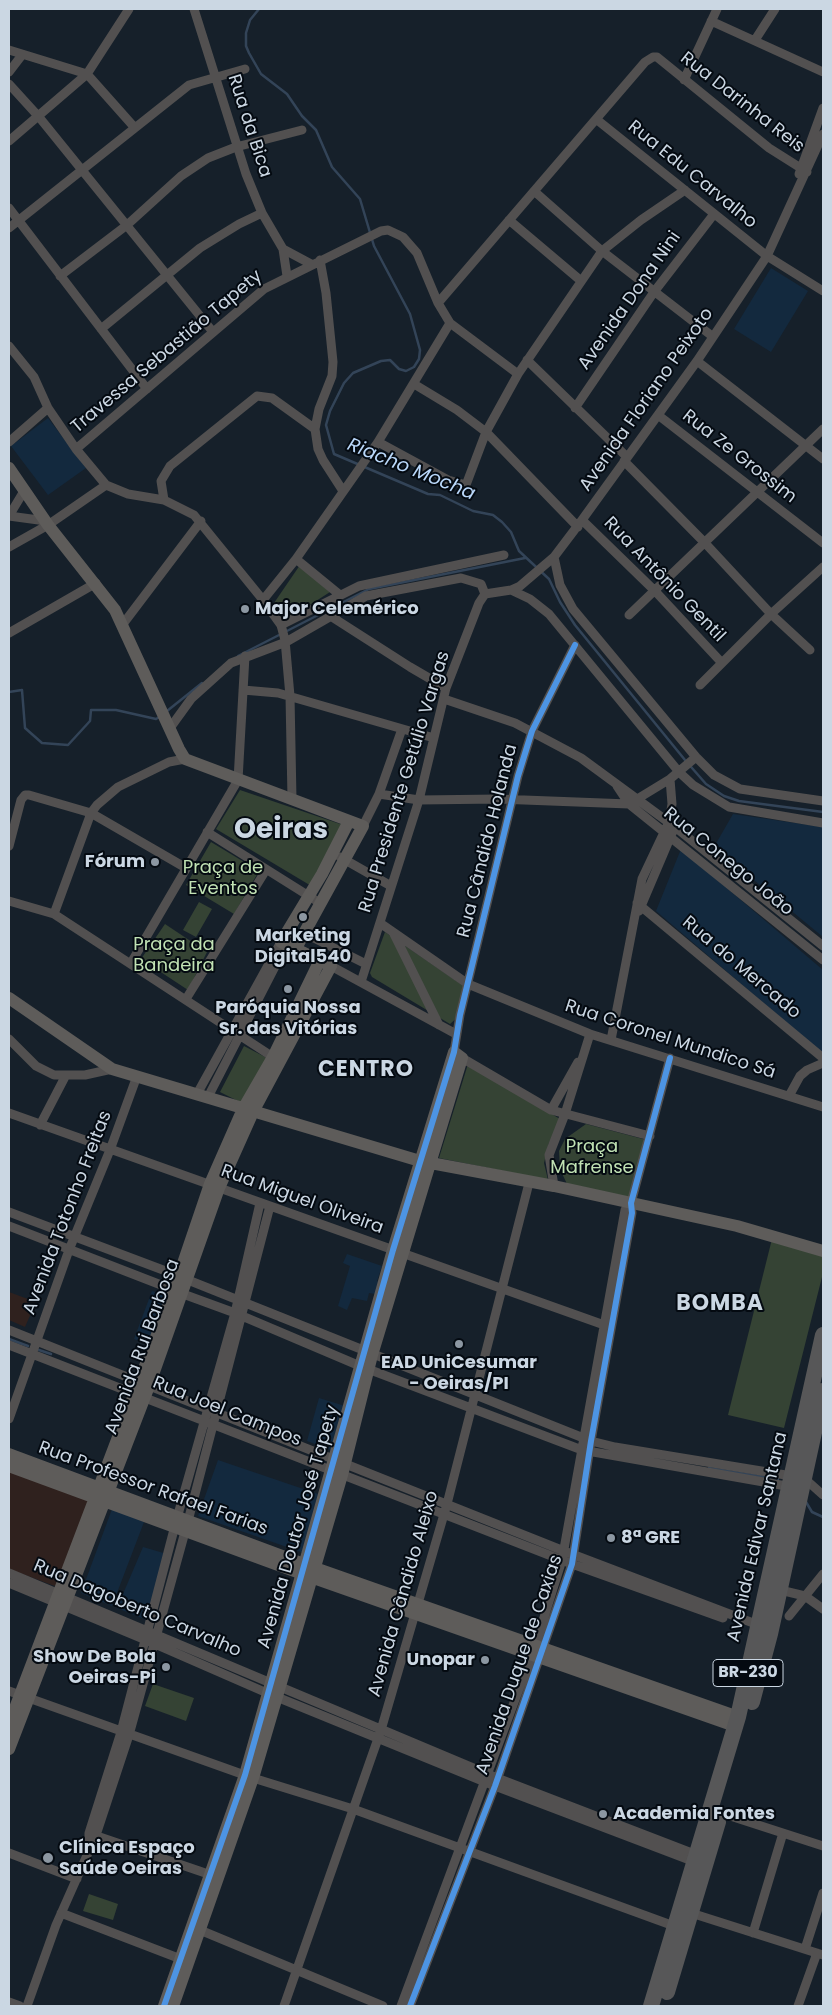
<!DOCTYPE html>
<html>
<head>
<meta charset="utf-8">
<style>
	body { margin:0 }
	#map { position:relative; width:832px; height:2015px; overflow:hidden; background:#16202a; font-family:Poppins,sans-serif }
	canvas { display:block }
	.frame { position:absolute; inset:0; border:10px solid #cbd7e3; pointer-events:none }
</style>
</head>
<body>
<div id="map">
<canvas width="832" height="2015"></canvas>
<div class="frame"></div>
</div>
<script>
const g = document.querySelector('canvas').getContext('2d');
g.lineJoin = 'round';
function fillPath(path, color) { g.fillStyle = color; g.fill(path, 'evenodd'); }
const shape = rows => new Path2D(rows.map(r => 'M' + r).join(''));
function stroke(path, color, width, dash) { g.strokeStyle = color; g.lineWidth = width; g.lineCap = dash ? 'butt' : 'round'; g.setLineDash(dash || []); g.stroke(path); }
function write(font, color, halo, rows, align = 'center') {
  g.font = font + ' Poppins,sans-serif'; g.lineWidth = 4; g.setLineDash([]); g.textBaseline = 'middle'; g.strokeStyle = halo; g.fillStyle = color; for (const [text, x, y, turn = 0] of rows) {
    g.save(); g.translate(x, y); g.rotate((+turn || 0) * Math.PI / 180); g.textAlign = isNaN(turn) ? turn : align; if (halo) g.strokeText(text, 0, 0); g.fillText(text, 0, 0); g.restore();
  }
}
const built = shape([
	[771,268,808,291,771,352,734,329],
	[48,418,86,468,48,495,11,446],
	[733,814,823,827,823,937,714,847],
	[681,849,823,970,823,1054,656,911],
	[347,1254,382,1266,377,1281,381,1282,376,1294,369,1293,367,1301,352,1298,347,1310,338,1306,350,1266,343,1263],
	[152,1291,169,1297,150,1345,134,1339],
	[319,1398,345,1406,331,1450,307,1441],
	[218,1460,324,1496,304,1553,198,1516],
	[112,1509,144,1522,112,1606,81,1593],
	[143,1547,167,1554,149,1621,117,1608]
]);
const medical = shape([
	[9,1292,36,1302,25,1327,9,1320],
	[9,1471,91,1501,60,1588,9,1569]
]);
const green = shape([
	[300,565,330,592,288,619,274,603],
	[240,790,343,825,313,887,216,829],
	[211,842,259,871,234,914,186,885],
	[199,902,212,909,196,937,183,930],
	[165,924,207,952,188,990,141,959],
	[385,932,468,989,460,1015,450,1024,372,977,370,973],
	[244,1046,269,1059,246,1105,220,1092],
	[468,1064,560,1119,558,1130,549,1143,544,1163,548,1180,439,1158],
	[586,1124,643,1139,646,1145,632,1194,628,1197,567,1184,560,1169,559,1151,565,1139],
	[772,1239,823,1253,823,1273,784,1428,728,1415],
	[153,1684,194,1698,186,1721,145,1706],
	[89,1894,118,1904,113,1920,83,1911]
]);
const stream = shape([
	[259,9,250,20,246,33,246,46,249,53,261,74,287,94,302,116,316,130,332,167,360,199,374,246,410,314,420,350,419,359,414,367,406,371,399,369,390,360,381,361,353,373,344,383,330,411,326,425,334,454,428,494,440,495,473,511,493,515,502,522,511,532,519,551,549,579,560,602,575,625,685,760,706,784,724,796,739,801,823,812],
	[238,656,369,589,525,558],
	[9,692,22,690,25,728,42,743,68,745,90,721,91,710,116,710,156,719,161,716],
	[167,711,202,683],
	[9,1339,28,1346],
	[39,1350,51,1354],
	[709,1468,778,1479],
	[806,1502,812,1512,823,1517]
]);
const street = shape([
	[194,9,246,174,262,213,283,249,287,276],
	[711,21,823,72],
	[755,40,775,9],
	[9,50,87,74,135,128],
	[9,72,22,55],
	[684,80,717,9],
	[9,84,39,117,213,332],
	[596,119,767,256,823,291],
	[9,141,87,74,129,9],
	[799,174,823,108],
	[534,191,602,251,712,336],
	[9,208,147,389],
	[509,220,580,280],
	[9,228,189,85,245,69],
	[283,249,311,264],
	[320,260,326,293,333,362,332,376,319,409,315,429,318,449,323,460,343,491],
	[60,276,127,225,181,176,208,158,236,147,302,130],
	[438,303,645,62,653,57,657,57,769,148,807,172],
	[101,329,200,248,239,224,262,213],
	[9,346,34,377,48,408,76,449,106,485],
	[527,360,627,457],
	[697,361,823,459],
	[414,384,457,410,486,432,578,527],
	[575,408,654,292,714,214],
	[658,415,823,543],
	[9,442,48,408],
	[378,442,448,480,466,485,486,432,518,374,602,251,641,220,685,190],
	[76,449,264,289,381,231,388,230,403,237,417,253,438,303,450,323,518,374],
	[624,461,705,543,771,614,810,650],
	[164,500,161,481,170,466,257,396,272,398,315,429],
	[9,516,46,521],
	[9,516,24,491],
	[582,520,655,591,722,663],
	[9,547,48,525,106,485,128,494,164,500,194,515,263,600,281,625,285,640,290,696,292,799],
	[554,557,560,585,573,609,696,757,714,775,740,789,823,801],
	[296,559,340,595],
	[511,590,530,599,549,614,679,772,693,785,729,807,823,823],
	[485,594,511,590,520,586,554,557,582,520,697,361,767,256,823,134],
	[263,600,296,559,378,442,450,323],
	[629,615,823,429],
	[332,617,410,667,446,688],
	[123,624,201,521],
	[281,625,359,586,504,555],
	[9,633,96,583],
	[700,685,771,614,823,567],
	[243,690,278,693,434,738],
	[444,699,515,723,581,758,675,827,823,946],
	[170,728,191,699,231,663,286,642,366,596,461,578,481,584,485,594],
	[617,786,629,804,823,960],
	[379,794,419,800,498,799,629,804,670,779,696,757],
	[363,826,379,794,402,729],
	[207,832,320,903],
	[9,846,21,800,25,795,29,795,91,813,186,868],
	[340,857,391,886],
	[9,901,54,914,276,1059],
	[637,903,823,1058],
	[639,911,673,831],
	[54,914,91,813,97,805,118,787,169,762,185,759],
	[380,923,468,984,590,1034,823,1107],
	[393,932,439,1025],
	[304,933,366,964],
	[131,963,238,780,245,656],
	[331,966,456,1034],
	[361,982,419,800,446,688,479,603,485,594],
	[186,999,266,870],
	[9,1039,36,1066,54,1075,85,1075,112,1069],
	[611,1040,642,879,669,822,672,804,670,779],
	[454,1052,460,1015,518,776,532,731,575,645],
	[462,1058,551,1110,650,1136],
	[197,1094,281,942],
	[789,1096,800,1076,807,1070,823,1063],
	[208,1097,282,953],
	[551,1110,578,1062],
	[9,1113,607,1326],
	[40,1125,66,1075],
	[554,1186,549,1155,565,1114,590,1034],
	[9,1212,179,1276],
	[9,1226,174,1290],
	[188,1280,591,1441,615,1447,804,1478,823,1495],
	[183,1294,235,1313,360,1366,582,1450,792,1487],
	[9,1330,564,1551,761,1626],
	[9,1345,572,1564,723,1618],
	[9,1419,69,1250,110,1150,137,1076],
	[9,1573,497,1778,697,1855],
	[9,1583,146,1640,267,1693,495,1786,695,1862],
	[780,1590,805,1596,823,1609],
	[789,1616,823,1574],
	[9,1691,253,1778,353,1809,674,1926],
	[721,1813,823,1846],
	[91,1834,214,1876],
	[89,1847,89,1833,121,1732,177,1518,235,1313,260,1203],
	[9,1853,77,1879],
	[61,1913,186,1961],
	[691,1913,823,1955],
	[195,1928,383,2006],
	[753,1933,783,1833],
	[805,1949,823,1893],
	[9,2002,20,2006],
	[27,2006,56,1925,96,1835,129,1735,188,1521,270,1206],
	[284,2006,381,1730,447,1504,529,1183],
	[401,2006,535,1646,562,1560,625,1210,631,1203],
	[410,2006,495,1786,572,1564,591,1441,632,1213,631,1203,670,1058],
	[798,2006,817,1953]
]);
const secondary = shape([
	[9,468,48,525,115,610,179,749,185,759,363,826,296,948],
	[9,998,112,1069,420,1161,554,1186,737,1226,823,1251],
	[9,1454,304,1564,738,1717],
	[9,1466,311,1577,735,1726],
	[9,1724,174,1290,210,1184,243,1109,273,1057,320,960],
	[9,1749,149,1386,219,1188,253,1112,331,966,281,942,322,874,349,821],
	[164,2006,245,1775,393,1250,454,1052,462,1058,372,1355,342,1475,253,1778,173,2006]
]);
const highway = shape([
	[752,1702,770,1634,823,1391],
	[667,1992,718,1822],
	[651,2006,738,1717,823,1335]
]);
const cycleway = shape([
	[164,2006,245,1775,393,1250,454,1052,460,1015,518,776,532,731,575,645],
	[410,2006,495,1786,572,1564,591,1441,632,1213,631,1203,670,1058]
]);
const markers = [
	[245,609,5,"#8c97a2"],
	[155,862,5,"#8c97a2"],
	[303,917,5,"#8c97a2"],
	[288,989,5,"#8c97a2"],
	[459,1344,5,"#8c97a2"],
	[611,1538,5,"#8c97a2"],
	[485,1660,5,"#8c97a2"],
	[166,1667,5,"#8c97a2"],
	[603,1814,5,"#8c97a2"],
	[48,1858,6,"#8c97a2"]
];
const shields = [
	[748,1673,70]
];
const shieldNames = [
	["BR-230",748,1673]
];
const streetNames = [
	["Rua Darinha Reis",742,103,38],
	["Rua da Bica",249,126,72],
	["Rua Edu Carvalho",692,175,39],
	["Avenida Dona Nini",630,301,-55],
	["Travessa Sebastião Tapety",167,352,-40],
	["Avenida Floriano Peixoto",647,400,-55],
	["Rua Ze Grossim",739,457,38],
	["Rua Antônio Gentil",664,580,46],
	["Rua Presidente Getúlio Vargas",405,782,-73],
	["Rua Cândido Holanda",488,841,-76],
	["Rua Conego João",728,862,39],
	["Rua do Mercado",741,968,40],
	["Rua Coronel Mundico Sá",670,1040,18],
	["Rua Miguel Oliveira",302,1200,20],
	["Avenida Totonho Freitas",68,1213,-69],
	["Avenida Rui Barbosa",143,1347,-70],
	["Rua Joel Campos",227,1412,22],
	["Rua Professor Rafael Farias",153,1489,20],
	["Avenida Doutor José Tapety",299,1527,-74],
	["Avenida Edivar Santana",758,1537,-77],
	["Avenida Cândido Aleixo",404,1594,-74],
	["Rua Dagoberto Carvalho",137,1609,23],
	["Avenida Duque de Caxias",520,1665,-71]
];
const poiNames = [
	["Major Celemérico",255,609],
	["Fórum",145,862,"right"],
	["Marketing",303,936,"center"],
	["Digital540",303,957,"center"],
	["Paróquia Nossa",288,1008,"center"],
	["Sr. das Vitórias",288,1029,"center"],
	["EAD UniCesumar",459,1363,"center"],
	["- Oeiras/PI",459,1384,"center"],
	["8ª GRE",621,1538],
	["Show De Bola",156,1657,"right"],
	["Oeiras-Pi",156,1678,"right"],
	["Unopar",475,1660,"right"],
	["Academia Fontes",613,1814],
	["Clínica Espaço",59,1848],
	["Saúde Oeiras",59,1869]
];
const parkNames = [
	["Praça de",223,868],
	["Eventos",223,889],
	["Praça da",174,945],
	["Bandeira",174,966],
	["Praça",592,1147],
	["Mafrense",592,1168]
];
const waterNames = [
	["Riacho Mocha",411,470,22]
];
const districtNames = [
	["CENTRO",366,1070],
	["BOMBA",720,1304]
];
const townNames = [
	["Oeiras",281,831]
];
fillPath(built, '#13293e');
fillPath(medical, '#2f211e');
fillPath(green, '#354334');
stroke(stream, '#334458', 2.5);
stroke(street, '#525050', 9);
stroke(secondary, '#5e5c5a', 12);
stroke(highway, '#575758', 16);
stroke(cycleway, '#4d94e3', 6);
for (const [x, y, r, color] of markers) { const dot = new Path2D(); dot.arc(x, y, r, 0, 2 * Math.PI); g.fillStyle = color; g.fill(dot); stroke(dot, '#040a11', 2); }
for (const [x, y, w] of shields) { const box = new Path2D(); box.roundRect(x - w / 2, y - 13.5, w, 27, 4); g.fillStyle = '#040a11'; g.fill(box); stroke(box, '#cbd7e3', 1); }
write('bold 16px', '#cbd7e3', null, shieldNames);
write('18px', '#cbd7e3', '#040a11', streetNames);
write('bold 18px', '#cbd7e3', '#040a11', poiNames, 'left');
write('18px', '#c1e2b4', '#040a11', parkNames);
write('italic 19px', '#b9d7f9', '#040a11', waterNames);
g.letterSpacing = '1px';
write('bold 22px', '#cbd7e3', '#040a11', districtNames);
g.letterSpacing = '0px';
write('bold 28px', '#cbd7e3', '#040a11', townNames);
</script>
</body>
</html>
